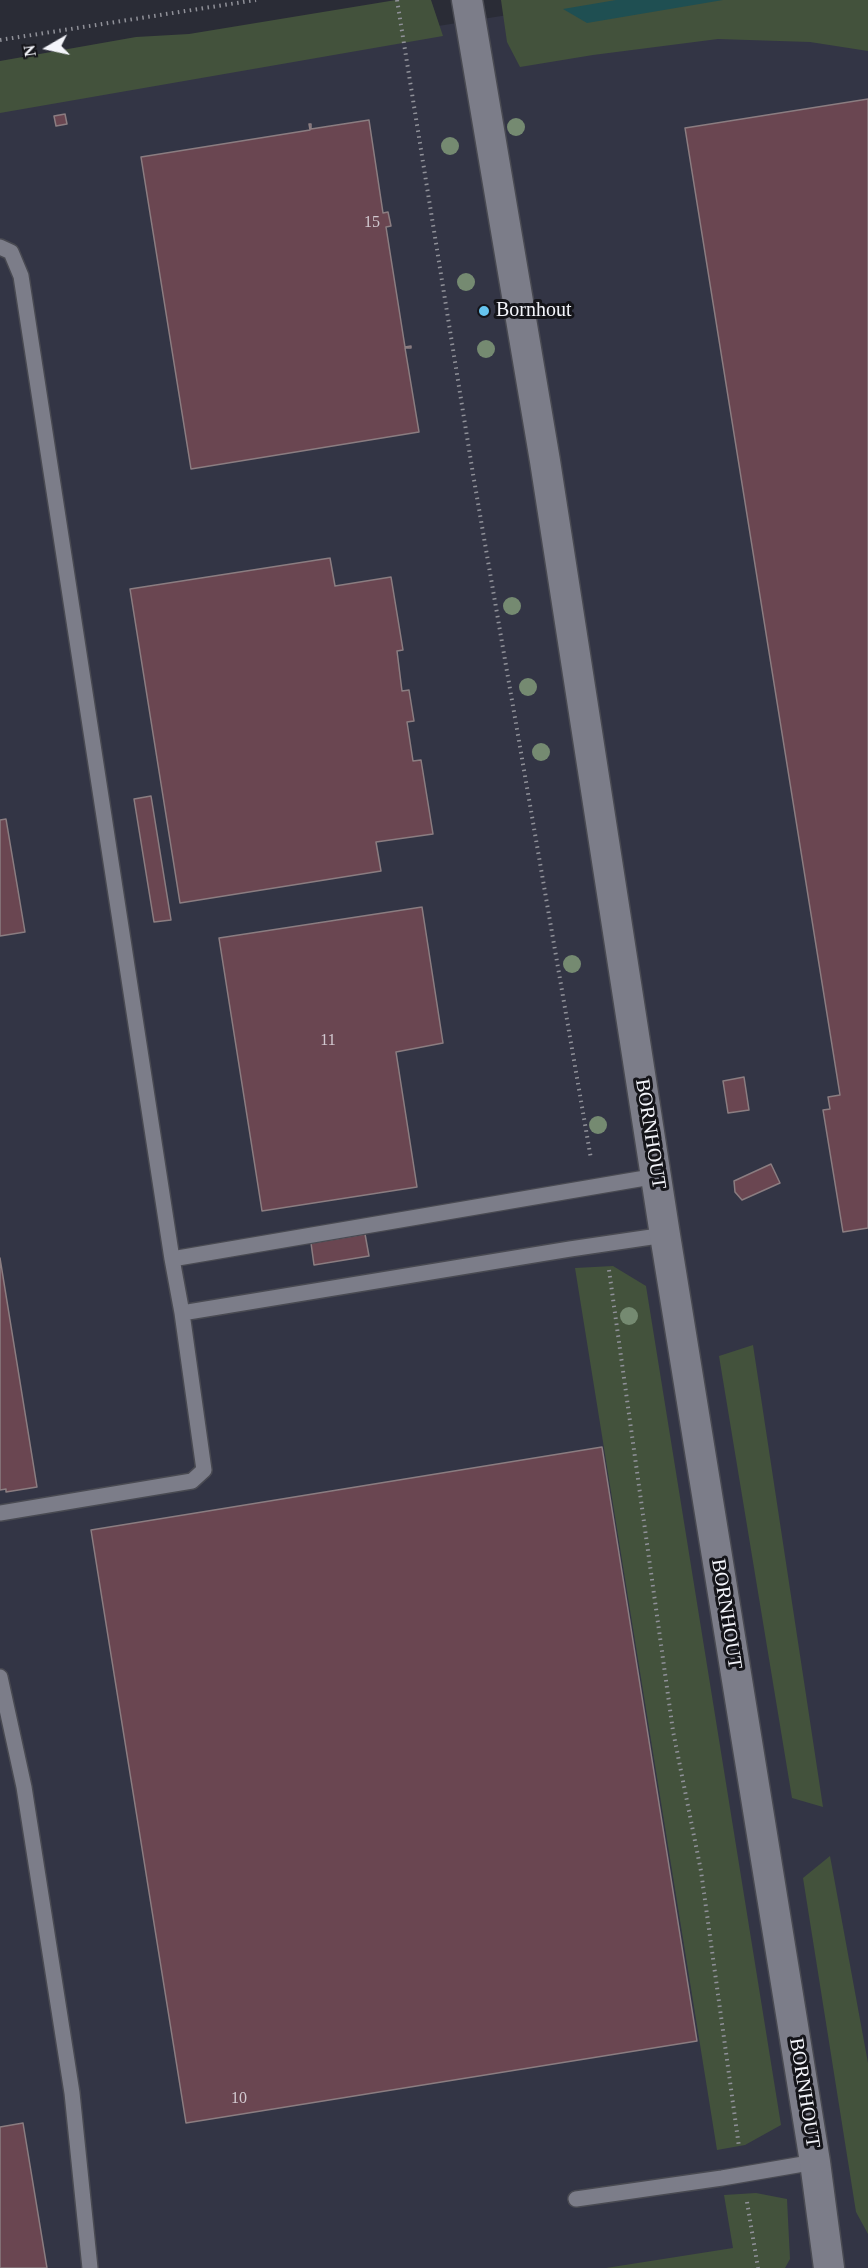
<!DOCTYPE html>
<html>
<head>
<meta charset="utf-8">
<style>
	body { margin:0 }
	#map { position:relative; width:868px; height:2268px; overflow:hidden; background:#2a2c36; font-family:Georgia,serif }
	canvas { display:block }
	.north { position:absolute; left:18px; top:18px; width:60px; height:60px; -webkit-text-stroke:4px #141419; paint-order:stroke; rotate:261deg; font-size:16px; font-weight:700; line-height:24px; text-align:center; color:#f4f5fb }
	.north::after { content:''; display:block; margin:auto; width:21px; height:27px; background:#f4f5fb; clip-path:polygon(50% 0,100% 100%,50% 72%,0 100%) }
</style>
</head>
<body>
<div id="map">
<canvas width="868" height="2268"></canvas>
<div class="north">N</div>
</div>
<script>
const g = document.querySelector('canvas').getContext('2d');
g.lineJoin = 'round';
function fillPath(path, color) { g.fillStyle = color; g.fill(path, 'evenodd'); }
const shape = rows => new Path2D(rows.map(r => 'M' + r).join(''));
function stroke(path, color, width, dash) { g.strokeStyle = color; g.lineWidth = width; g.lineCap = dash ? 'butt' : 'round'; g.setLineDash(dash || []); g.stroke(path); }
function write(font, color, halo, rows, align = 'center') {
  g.font = font + ' Georgia,serif'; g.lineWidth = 6; g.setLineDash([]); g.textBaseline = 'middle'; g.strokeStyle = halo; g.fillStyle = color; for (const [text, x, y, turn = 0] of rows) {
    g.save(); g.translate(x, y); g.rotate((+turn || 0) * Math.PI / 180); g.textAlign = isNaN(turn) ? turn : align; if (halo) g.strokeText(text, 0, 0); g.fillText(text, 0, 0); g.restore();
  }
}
const built = shape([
	[603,0,868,0,868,2268,0,2268,0,95]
]);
const green = shape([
	[396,0,431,0,443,36,0,113,0,61,136,37,189,34],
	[501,0,868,0,868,51,810,42,718,39,593,55,520,67,507,42],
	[613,1266,646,1286,781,2125,745,2145,717,2150,575,1268],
	[753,1345,823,1807,792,1798,719,1356],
	[830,1856,868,2063,868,2234,856,2212,803,1878],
	[756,2193,787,2199,790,2259,785,2268,606,2268,733,2248,724,2195]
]);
const water = shape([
	[616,0,723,0,587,23,563,9]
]);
const building = shape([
	[868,99,868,1228,843,1232,823,1110,830,1109,828,1097,840,1095,685,128,868,99],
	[65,114,67,124,56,126,54,116,65,114],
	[369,120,383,213,388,212,391,226,386,227,405,347,411,346,411,348,405,348,419,432,191,469,141,157,310,130,309,124,311,124,311,129,369,120],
	[330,558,335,586,391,577,403,650,397,651,402,691,409,690,414,721,407,722,413,761,421,760,433,834,376,842,381,871,180,903,130,589,330,558],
	[151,796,171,920,154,922,134,799,151,796],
	[6,819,25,932,0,936,0,820,6,819],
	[422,907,443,1043,396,1052,417,1187,262,1211,219,938,422,907],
	[744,1077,749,1110,728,1113,723,1081,744,1077],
	[771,1164,780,1183,742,1200,735,1192,734,1181,771,1164],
	[365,1234,369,1256,314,1265,311,1243,365,1234],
	[0,1258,37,1487,6,1492,6,1489,0,1490,0,1258],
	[602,1447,697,2041,186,2123,91,1530,602,1447],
	[23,2123,47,2268,0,2268,0,2127,23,2123]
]);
const path = shape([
	[397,0,473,474,591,1159],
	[0,40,256,0],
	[609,1270,673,1731,701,1871,739,2147],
	[747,2202,758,2268]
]);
const lane = shape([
	[0,247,11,252,21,276,172,1259,182,1313,204,1470,192,1481,0,1513],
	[172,1259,657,1176],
	[182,1313,570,1249,665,1235],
	[0,1677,24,1787,72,2093,90,2268],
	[576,2199,722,2178,815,2162]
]);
const street = shape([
	[467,0,545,461,665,1235,815,2162,829,2268]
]);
const trees = [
	[516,127],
	[450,146],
	[466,282],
	[486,349],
	[512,606],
	[528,687],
	[541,752],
	[572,964],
	[598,1125],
	[629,1316]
];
const markers = [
	[484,311,6,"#66c4ef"]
];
const numberNames = [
	["15",372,223],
	["11",328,1041],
	["10",239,2099]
];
const poiNames = [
	["Bornhout",496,311]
];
const streetNames = [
	["BORNHOUT",650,1134,81],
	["BORNHOUT",726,1614,81],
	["BORNHOUT",804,2093,81]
];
fillPath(built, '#333545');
fillPath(green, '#43523c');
fillPath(water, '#1f4f52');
fillPath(building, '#6a4651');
stroke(building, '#8b7d81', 1.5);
stroke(lane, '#494a52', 18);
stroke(street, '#494a52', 33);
stroke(path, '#909199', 4, [1.5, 4.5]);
stroke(lane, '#7c7d89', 15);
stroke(street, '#7c7d89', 30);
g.fillStyle = '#758a71';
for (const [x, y] of trees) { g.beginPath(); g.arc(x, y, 9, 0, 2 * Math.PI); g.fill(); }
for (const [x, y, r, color] of markers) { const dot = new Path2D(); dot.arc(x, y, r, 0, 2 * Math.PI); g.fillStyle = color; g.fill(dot); stroke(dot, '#141419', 2); }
write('16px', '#d2c9d0', null, numberNames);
write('20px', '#f4f5fb', '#141419', poiNames, 'left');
write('20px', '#f4f5fb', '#141419', streetNames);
</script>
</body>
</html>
